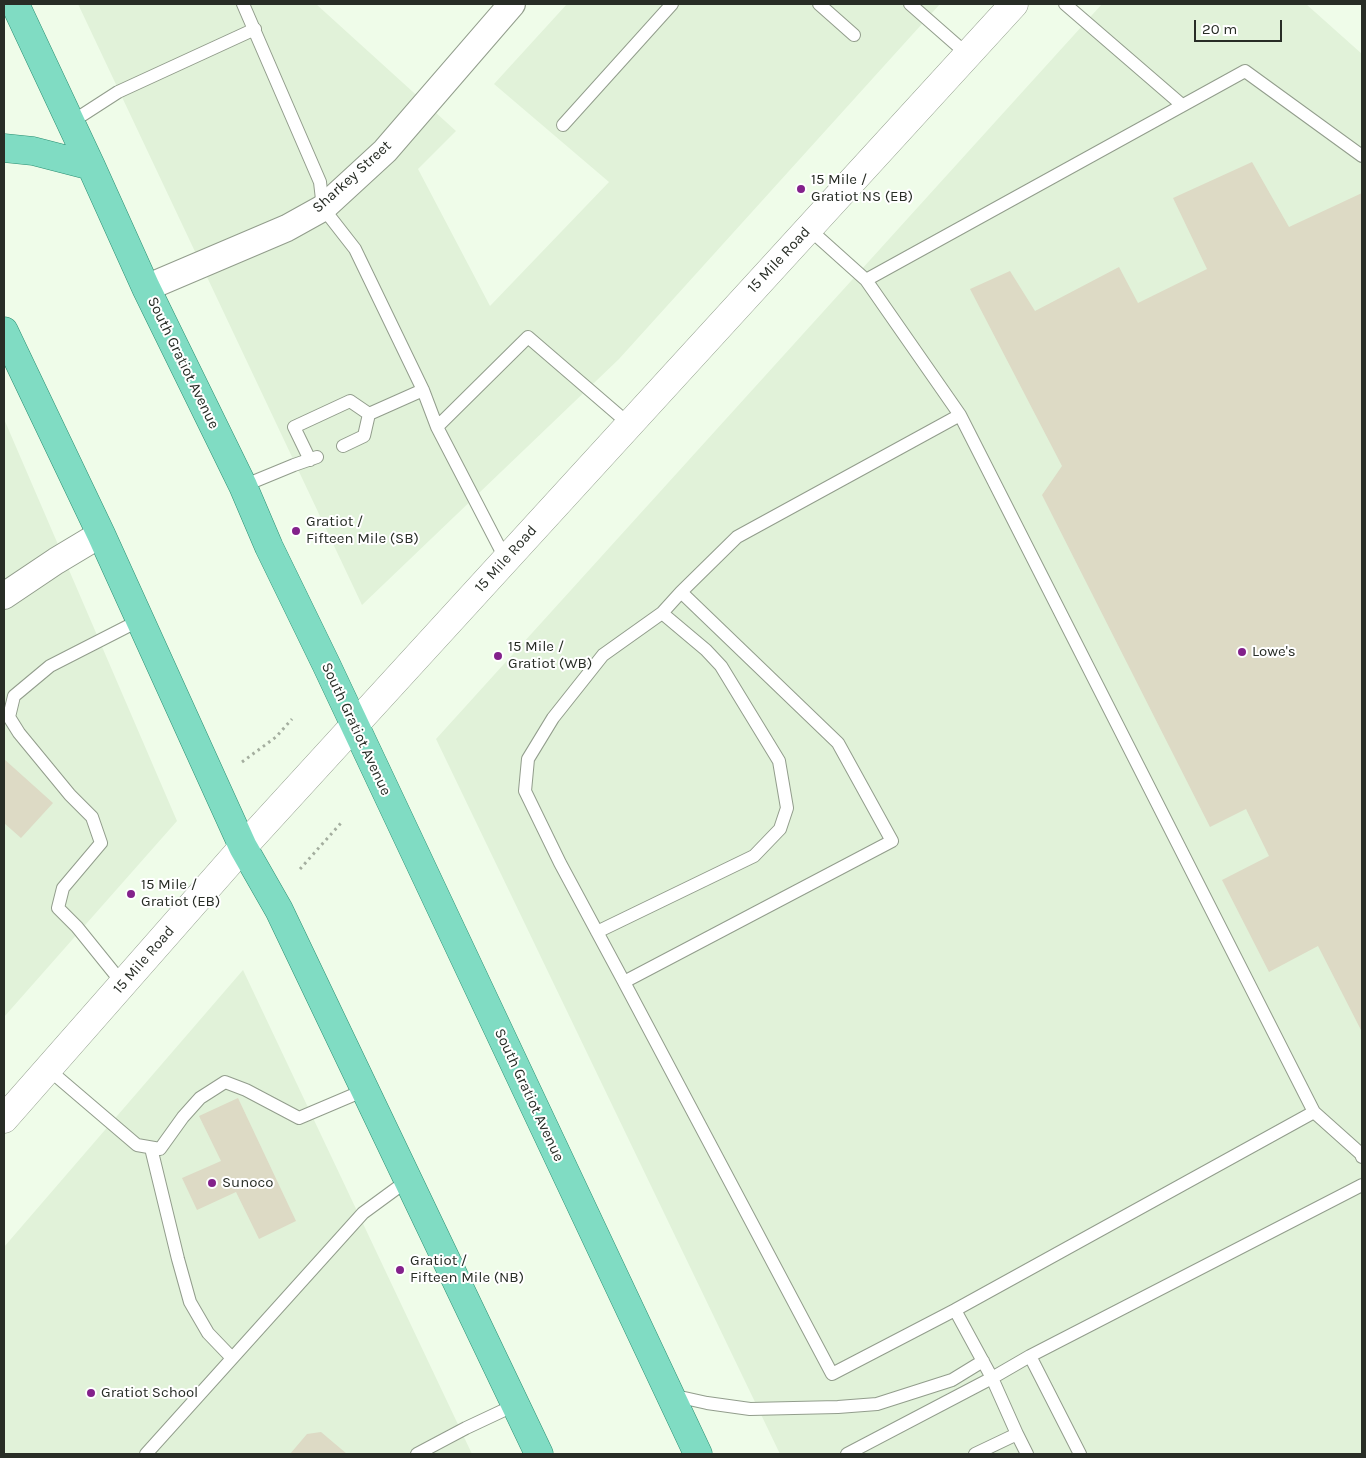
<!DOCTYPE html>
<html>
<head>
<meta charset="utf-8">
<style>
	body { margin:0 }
	#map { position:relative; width:1366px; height:1458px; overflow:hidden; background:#effce9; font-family:Karla,sans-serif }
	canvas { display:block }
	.frame { position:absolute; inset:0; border:5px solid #282d26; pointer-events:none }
	.scale { position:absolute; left:1194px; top:20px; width:88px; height:22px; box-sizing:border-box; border:2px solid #282d26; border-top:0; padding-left:6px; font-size:15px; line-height:18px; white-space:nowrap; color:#282d26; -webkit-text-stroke:4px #fff; paint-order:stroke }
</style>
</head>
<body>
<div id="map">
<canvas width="1366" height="1458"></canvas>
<div class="frame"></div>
<div class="scale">20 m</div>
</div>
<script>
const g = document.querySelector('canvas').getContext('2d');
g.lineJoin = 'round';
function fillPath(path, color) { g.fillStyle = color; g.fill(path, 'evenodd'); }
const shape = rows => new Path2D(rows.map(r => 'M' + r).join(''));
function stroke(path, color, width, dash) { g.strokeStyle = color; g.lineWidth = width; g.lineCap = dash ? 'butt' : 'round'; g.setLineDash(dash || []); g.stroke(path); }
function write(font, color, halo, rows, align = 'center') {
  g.font = font + ' Karla,sans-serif'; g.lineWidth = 4; g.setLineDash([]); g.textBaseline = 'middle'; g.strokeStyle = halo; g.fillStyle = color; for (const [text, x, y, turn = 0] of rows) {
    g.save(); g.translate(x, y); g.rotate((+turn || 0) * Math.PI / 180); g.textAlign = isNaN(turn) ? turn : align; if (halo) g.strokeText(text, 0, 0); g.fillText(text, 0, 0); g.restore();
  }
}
const built = shape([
	[78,4,316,4,456,131,418,169,490,306,609,182,494,84,567,4,940,4,619,359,362,605],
	[1102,4,1306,4,1362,54,1362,1454,780,1454,436,739],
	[4,419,177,821,4,1017,4,638,5,637,4,636],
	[243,970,472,1454,4,1454,4,1247]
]);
const building = shape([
	[1252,162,1289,227,1362,193,1362,1032,1318,946,1269,972,1222,880,1269,856,1246,809,1210,827,1042,495,1062,466,970,289,1010,271,1035,311,1119,267,1138,303,1207,269,1173,198],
	[4,759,53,803,21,838,4,823],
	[238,1098,296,1221,259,1239,236,1192,197,1210,182,1178,221,1161,199,1116],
	[321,1432,347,1454,290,1454,307,1434]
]);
const path = shape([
	[242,762,276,737,292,719],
	[300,869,341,823]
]);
const service = shape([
	[243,4,320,182,323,208,355,249,423,390,437,427,506,560],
	[819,4,854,35],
	[910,4,967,54],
	[1065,4,1182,105],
	[70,123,118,92,255,29],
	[563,125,672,4],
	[808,228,866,280,1245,71,1362,156],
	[866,280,960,415,737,537,681,592,838,743,892,841,624,982,832,1374,955,1310,1314,1112],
	[960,415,1314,1112,1361,1154,1362,1157],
	[437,427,528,337,629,424],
	[343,446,364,436,369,414],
	[310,460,294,427,350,401,369,414,423,390],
	[243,486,294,465,317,457],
	[597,932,754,856,780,829,787,808,779,761,721,666,706,650,662,613],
	[624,982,560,863,525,791,528,759,553,718,603,655,662,613,681,592],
	[123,984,77,927,58,908,63,888,101,843,92,817,70,795,19,733,9,717,14,696,50,666,140,620],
	[48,1069,137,1145,160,1149,183,1117,200,1098,225,1082,246,1090,299,1118,365,1090],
	[151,1148,178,1259,190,1302,208,1333,232,1358],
	[1030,1356,1080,1454],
	[671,1395,707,1403,750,1409,838,1407,877,1404,952,1380,983,1361],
	[1017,1434,1027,1454],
	[146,1454,363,1213,408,1180],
	[417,1454,466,1428,515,1405],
	[847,1454,992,1378,955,1310],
	[975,1454,1017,1434,992,1378,1030,1356,1362,1185]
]);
const minor = shape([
	[146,288,287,228,323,208,385,151,512,4],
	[4,596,56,561,101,534]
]);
const secondary = shape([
	[4,1119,243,847,1014,4]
]);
const primary = shape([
	[15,4,91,166,146,288,243,486,269,547,326,664,698,1454],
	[4,148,33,151,91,166],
	[4,331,101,534,243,847,279,910,539,1454]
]);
const markers = [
	[801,189,5,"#83218b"],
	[296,531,5,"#83218b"],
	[1242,652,5,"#83218b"],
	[498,656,5,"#83218b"],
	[131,894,5,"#83218b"],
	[212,1183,5,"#83218b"],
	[400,1270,5,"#83218b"],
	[91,1393,5,"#83218b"]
];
const streetNames = [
	["Sharkey Street",352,177,-42],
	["15 Mile Road",779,260,-47],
	["South Gratiot Avenue",183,363,64],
	["15 Mile Road",506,559,-48],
	["South Gratiot Avenue",356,729,65],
	["15 Mile Road",144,960,-49],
	["South Gratiot Avenue",529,1095,65]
];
const poiNames = [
	["15 Mile /",811,180],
	["Gratiot NS (EB)",811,197],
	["Gratiot /",306,522],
	["Fifteen Mile (SB)",306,539],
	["15 Mile /",508,647],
	["Gratiot (WB)",508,664],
	["Lowe's",1252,652],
	["15 Mile /",141,885],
	["Gratiot (EB)",141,902],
	["Sunoco",222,1183],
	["Gratiot /",410,1261],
	["Fifteen Mile (NB)",410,1278],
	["Gratiot School",101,1393]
];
fillPath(built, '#e1f2d9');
fillPath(building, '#dddac5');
stroke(service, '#929d8c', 14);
stroke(minor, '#929d8c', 28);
stroke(secondary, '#929d8c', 29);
stroke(primary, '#2a8f72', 29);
stroke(path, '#a4ae9f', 3, [2.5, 4]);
stroke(service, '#fff', 12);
stroke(minor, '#fff', 26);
stroke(secondary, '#fff', 28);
stroke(primary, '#80dcc3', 28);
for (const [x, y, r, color] of markers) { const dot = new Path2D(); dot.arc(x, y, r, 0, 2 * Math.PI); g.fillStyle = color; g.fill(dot); stroke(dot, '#fff', 2); }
write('15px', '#282d26', '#fff', streetNames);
write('15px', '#282d26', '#fff', poiNames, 'left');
</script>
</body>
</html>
